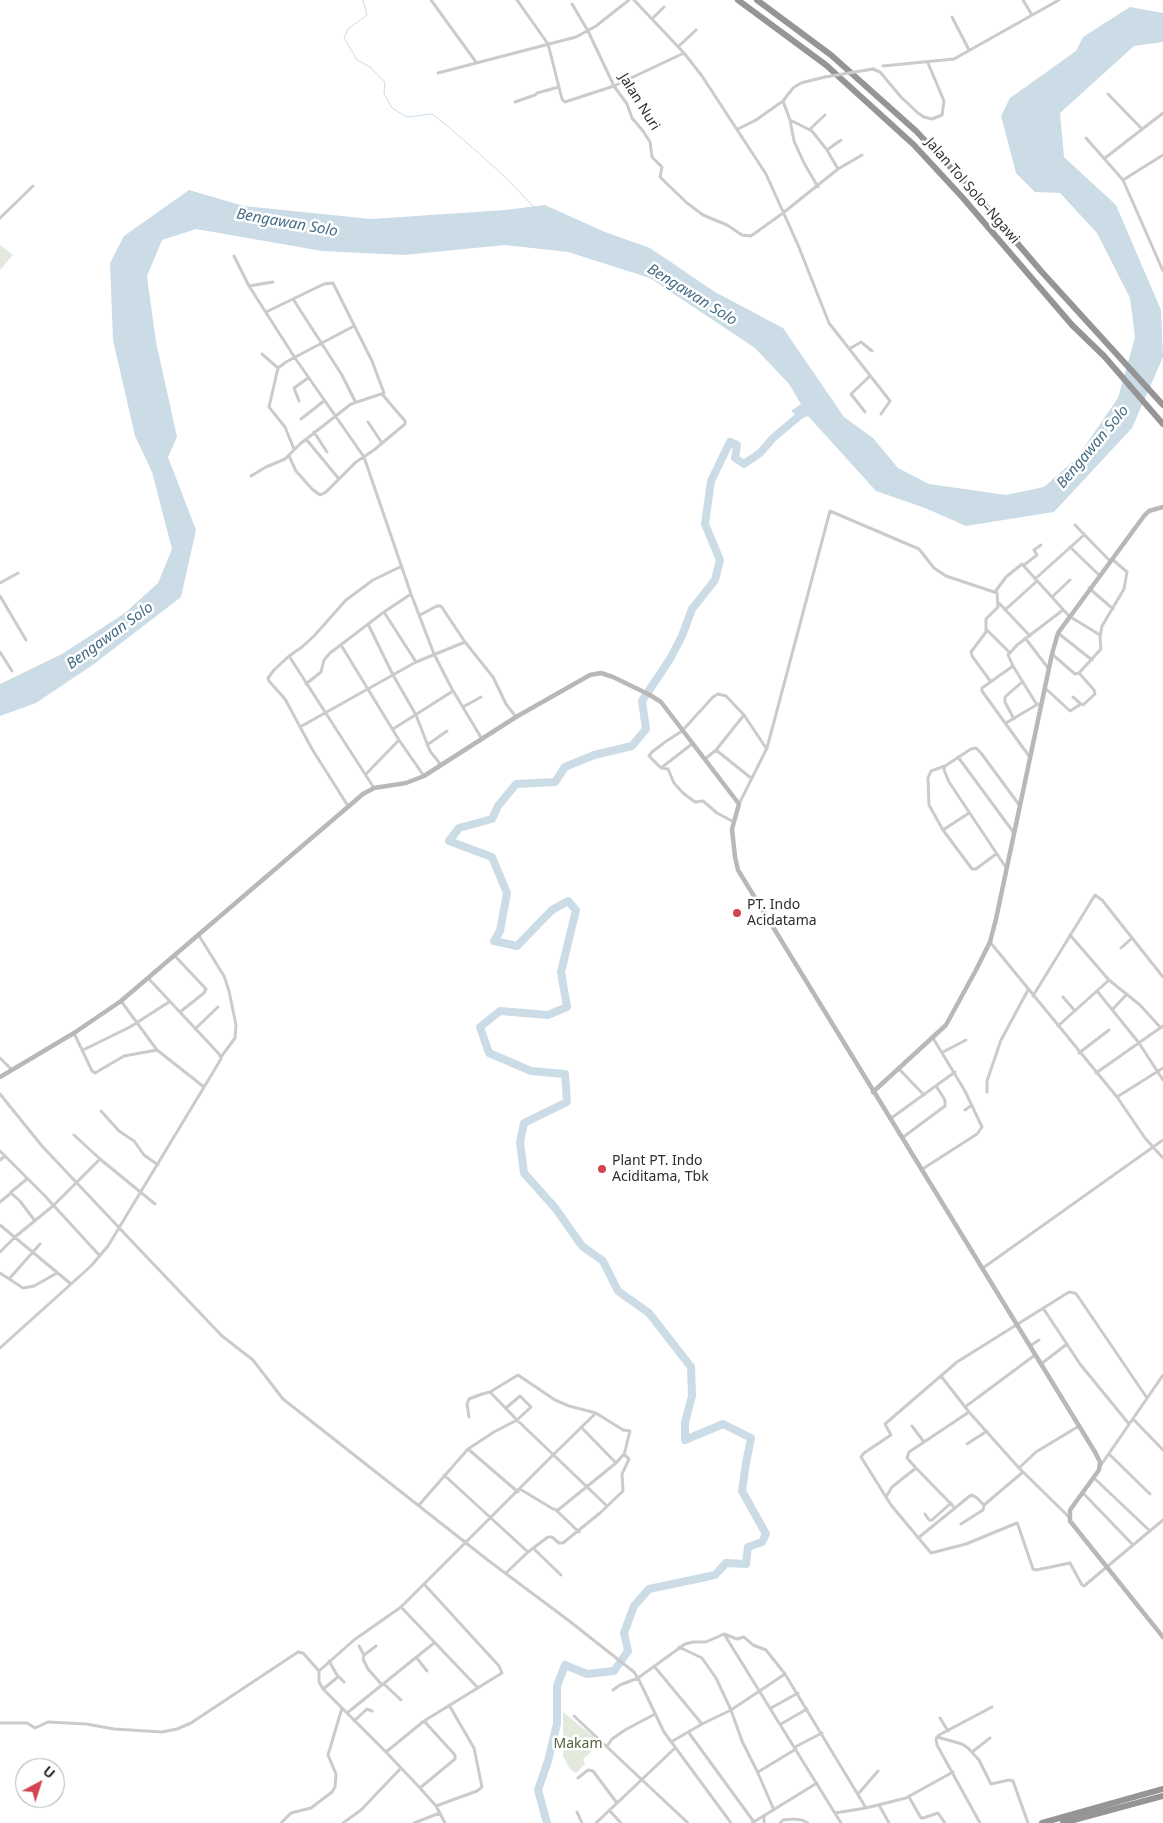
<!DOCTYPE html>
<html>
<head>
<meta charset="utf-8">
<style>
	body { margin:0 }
	#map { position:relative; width:1163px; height:1823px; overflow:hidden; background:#fff; font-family:"Noto Sans",sans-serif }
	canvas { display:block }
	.north { position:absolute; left:15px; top:1758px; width:50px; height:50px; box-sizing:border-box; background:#fff; border:1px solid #ababab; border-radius:50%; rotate:40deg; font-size:14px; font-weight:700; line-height:20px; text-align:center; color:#2e2e2e }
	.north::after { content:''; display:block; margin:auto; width:18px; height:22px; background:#d0454f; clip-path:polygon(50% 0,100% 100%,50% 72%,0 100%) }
</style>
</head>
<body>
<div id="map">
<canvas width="1163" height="1823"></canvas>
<div class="north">U</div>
</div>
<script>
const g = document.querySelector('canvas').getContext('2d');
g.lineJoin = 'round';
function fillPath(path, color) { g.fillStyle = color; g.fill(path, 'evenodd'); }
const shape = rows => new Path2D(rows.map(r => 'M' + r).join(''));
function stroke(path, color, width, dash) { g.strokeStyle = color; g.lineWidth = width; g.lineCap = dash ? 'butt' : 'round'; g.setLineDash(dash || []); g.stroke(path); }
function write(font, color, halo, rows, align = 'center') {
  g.font = font + ' "Noto Sans",sans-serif'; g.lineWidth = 5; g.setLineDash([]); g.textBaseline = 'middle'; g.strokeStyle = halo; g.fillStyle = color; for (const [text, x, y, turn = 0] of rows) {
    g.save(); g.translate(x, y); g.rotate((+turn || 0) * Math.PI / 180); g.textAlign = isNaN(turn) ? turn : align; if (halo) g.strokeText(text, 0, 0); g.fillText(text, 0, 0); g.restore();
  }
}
const green = shape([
	[0,245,13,255,0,270],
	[563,1712,599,1741,590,1753,583,1759,585,1764,576,1773,570,1769,563,1756]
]);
const water = shape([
	[1130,7,1163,13,1163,42,1134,46,1060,113,1064,157,1116,205,1161,310,1163,357,1132,428,1054,512,966,526,925,508,876,491,808,416,801,419,791,411,801,404,789,384,755,348,650,278,568,252,505,245,404,255,322,251,196,229,162,240,147,276,156,342,177,437,168,457,196,530,181,597,94,664,36,703,0,716,0,684,62,654,125,613,158,583,172,549,152,472,135,436,113,340,110,263,124,236,189,190,244,206,371,219,505,210,545,205,605,232,650,248,715,292,783,328,844,417,873,438,898,468,929,484,1006,495,1044,487,1076,459,1118,398,1135,337,1130,298,1097,233,1060,193,1035,192,1016,173,1001,116,1010,98,1076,51,1083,37]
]);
const stream = shape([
	[363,0,367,15,348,29,344,38,357,60,370,67,385,82,384,94,392,108,407,117,432,114,450,128,502,174,534,207]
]);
const river = shape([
	[547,1823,538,1790,548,1761,557,1724,557,1686,565,1665,587,1674,614,1671,628,1651,624,1633,634,1606,649,1589,715,1575,726,1563,746,1564,748,1547,762,1542,766,1534,742,1491,746,1463,751,1438,723,1424,685,1440,685,1422,692,1396,691,1367,649,1313,618,1291,603,1261,582,1246,556,1209,524,1173,520,1142,524,1123,567,1102,565,1074,531,1071,489,1053,480,1027,500,1011,548,1015,567,1007,561,972,576,910,568,901,552,910,517,946,494,941,500,931,507,893,492,857,449,841,459,828,492,819,498,806,516,784,555,782,565,767,594,755,632,746,646,729,642,701,670,659,682,636,692,609,715,580,720,560,705,524,711,481,730,442,737,445,735,458,744,464,760,453,773,438,804,412]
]);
const street = shape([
	[431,0,476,62],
	[517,0,548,44,562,99,565,102,614,86,684,53],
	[634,0,684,53,702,76,766,174,798,245,829,323,890,401,881,414],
	[1023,0,1032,15],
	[572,4,588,31,614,86,627,104,632,118,643,131,650,142,652,157,662,167,660,177,687,203,703,215,727,225,742,235,751,236,783,213,838,169,862,155],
	[952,17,969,50],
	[652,19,664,7],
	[679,46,696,30],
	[883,66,954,59,1059,0],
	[873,69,880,72,901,97,918,113,924,117,932,119,942,115,944,101,928,63],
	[438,73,576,37,596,26,629,0],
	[1108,94,1142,129],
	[783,101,790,120,812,131,827,150,838,169],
	[515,102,535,95,537,93,559,87],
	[790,120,794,141,804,163,818,187],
	[738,129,756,120,783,101,793,88,801,83,825,77],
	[810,129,825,115],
	[1086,138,1123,180,1163,271],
	[827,150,841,140],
	[1105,158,1163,113],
	[1123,180,1163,155],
	[0,218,33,186],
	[234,256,249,286,295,358,364,457,411,594,434,654,452,689,482,739],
	[249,286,273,282],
	[293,299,342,375,355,401],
	[849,349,861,342,872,351],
	[262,354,278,368],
	[299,401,294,388,308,378],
	[865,412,851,394,870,376],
	[301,419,324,401],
	[368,422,382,443],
	[314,432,327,452],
	[306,439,339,479],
	[294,449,285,427,269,407,278,368,286,362,354,326],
	[289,456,296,471,312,489,320,495,326,492,356,462,374,450,405,424,405,421,382,394],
	[251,476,266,467,285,459,300,444,351,404,384,393,372,361,333,283,324,284,266,312],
	[1075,525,1110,561],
	[1070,547,1099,575],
	[1024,565,1037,555,1034,550,1041,545],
	[1035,579,1084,535],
	[0,583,18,573],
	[1089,588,1113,609],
	[995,592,1006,577,1022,564,1069,616,1100,635],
	[0,596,26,640],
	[1052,597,1070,580],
	[999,603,1030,636],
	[1005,610,1037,581],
	[384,612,416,662],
	[420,615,437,606,441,606,465,642,493,677,506,704,516,717],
	[368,624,393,675,416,715,430,751,441,765],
	[987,630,1010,653],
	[1058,633,1092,660],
	[1026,639,1048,668],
	[341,645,399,740,424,776],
	[0,652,12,671],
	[1052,654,1075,674,1079,673],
	[289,656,374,788],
	[1013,666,982,688,982,691,1029,756],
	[306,684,321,672,324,660,330,653,384,612,411,594],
	[1045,688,1070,711,1081,704,1083,705,1095,694,1094,690,1079,673,1101,649,1100,638,1102,626,1124,589,1127,572,1112,559],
	[1073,697,1081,704],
	[1037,705,1013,666,1008,655,1017,645,1063,610],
	[463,707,481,697],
	[1014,719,1005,702,1005,697,1022,682],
	[1006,723,1038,704],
	[300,727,416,662,465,642],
	[393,729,453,691],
	[427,745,447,731],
	[716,750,751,778],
	[958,757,1014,833],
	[705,759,716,750,744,715],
	[945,766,931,771,928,778,929,805,943,830,972,869,976,869,996,854],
	[661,768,692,744],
	[366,774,399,740],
	[739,804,767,748,830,511,919,549,934,568,946,576,997,593,998,607,986,619,986,632,971,652,972,656,991,682],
	[348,806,312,749,285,699,269,681,268,678,274,670,289,656,302,647,314,636,346,600,373,580,402,566],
	[734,822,717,813,703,801,695,802,683,793,674,783,668,769,661,768,649,756,652,752,665,742,682,731,713,697,718,694,726,696,744,715,766,748],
	[943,830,969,813],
	[1007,869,949,782,944,770,945,766,971,749,976,748,981,753,1020,806],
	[198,934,224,976,229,991,236,1025,235,1038,221,1057],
	[1070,935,1109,980,1140,1005,1161,1028],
	[990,942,1117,1097,1145,1138,1163,1158],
	[1121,948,1132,938],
	[175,956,206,989,204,993,180,1012],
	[1097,991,1139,1043,1163,1080],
	[1033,996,1095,895,1102,900,1163,977],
	[1063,997,1075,1011],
	[121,1001,157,1050,204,1087],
	[1113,1009,1126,995],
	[1058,1026,1109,980],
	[195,1029,218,1007],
	[74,1033,92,1071,95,1073,124,1056,157,1050],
	[83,1050,130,1027,169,1002],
	[943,1052,966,1040],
	[1079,1053,1109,1030],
	[0,1058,12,1070],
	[899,1069,924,1095],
	[1096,1073,1163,1026],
	[987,1092,987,1081,1001,1040,1028,990],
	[0,1094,42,1146,142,1252,222,1336,253,1360,283,1399,489,1561,568,1620,634,1672,638,1678,664,1732,731,1823],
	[1117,1097,1163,1068],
	[965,1110,972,1105],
	[101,1111,119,1131,134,1141,144,1155,158,1165],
	[890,1119,955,1072],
	[74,1135,100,1159,155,1204],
	[902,1138,945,1106,945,1100,936,1086],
	[0,1151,44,1195,100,1256],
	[0,1160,5,1156],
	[921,1170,977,1134,982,1127,965,1091,933,1038],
	[11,1192,27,1179],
	[0,1202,11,1193,20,1201,35,1221],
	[0,1225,71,1284],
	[0,1252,15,1237,54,1205,100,1159],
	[983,1268,1163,1140],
	[0,1273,23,1288,34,1286,57,1273],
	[9,1279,40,1244],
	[1043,1308,1080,1364,1129,1424],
	[1030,1346,1039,1340],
	[0,1348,91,1266,108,1246,221,1059,220,1055,149,979],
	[1041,1364,1067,1344],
	[941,1376,969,1412,1019,1468,1069,1517],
	[490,1392,517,1420,607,1506],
	[1147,1398,1077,1295,1075,1293,1069,1292,957,1362,885,1424,891,1435,864,1453,861,1457,891,1505,931,1553,966,1544,1017,1523,1018,1525,1033,1569,1036,1570,1070,1563,1082,1585,1084,1586,1163,1520],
	[965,1407,1035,1355],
	[969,1412,909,1452,907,1458,916,1468,955,1508,971,1495,976,1497,984,1505,1023,1472],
	[469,1417,467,1404,469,1399,482,1394,490,1392,518,1375,555,1400,569,1406,596,1413],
	[1133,1419,1163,1450],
	[912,1426,924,1442],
	[581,1427,616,1463],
	[967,1444,987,1431],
	[468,1449,518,1492],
	[1109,1454,1150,1494],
	[1101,1465,1163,1375],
	[1019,1468,1036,1452,1079,1426],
	[444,1475,528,1552],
	[1094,1478,1150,1531],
	[1083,1493,1133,1545],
	[886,1497,892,1487,916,1468],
	[419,1505,468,1449,494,1432,517,1420,531,1407,520,1396,506,1408],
	[556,1510,579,1532],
	[925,1514,929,1520,932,1520,951,1503],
	[961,1524,983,1510,984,1505],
	[918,1538,955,1508],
	[534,1549,561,1575],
	[506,1573,528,1552,548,1537,552,1537,559,1543,563,1543,600,1513,623,1491,622,1474,629,1459,626,1456,623,1455,616,1463,558,1510,553,1509,520,1489],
	[401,1607,478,1688],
	[724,1634,841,1823],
	[359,1646,364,1655],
	[376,1646,364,1655,363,1659,368,1669,382,1685],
	[679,1647,702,1658,716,1678,731,1710,742,1741,757,1771,774,1810],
	[416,1657,427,1671],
	[329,1661,337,1675,344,1682],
	[654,1666,702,1724],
	[384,1684,401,1700],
	[323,1689,338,1677],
	[613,1690,620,1685,638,1678,685,1644,693,1642,706,1642,724,1634,737,1639,744,1637,753,1645,766,1650,785,1674,866,1808],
	[771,1708,798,1693],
	[347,1713,434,1643],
	[574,1716,688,1823],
	[940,1718,948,1731],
	[354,1721,367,1709,372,1711],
	[0,1723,27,1723,35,1728,48,1722,86,1724,114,1729,162,1732,177,1729,191,1723,298,1652,303,1653,319,1671],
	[781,1724,807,1709],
	[689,1733,754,1822],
	[937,1737,962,1744,968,1748,979,1760,991,1784,1009,1780,1013,1781,1028,1823],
	[671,1742,702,1724,731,1710,785,1674],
	[607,1746,612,1739,625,1730,655,1714],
	[795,1747,822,1733],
	[386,1752,424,1721,502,1673,499,1666,424,1584],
	[972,1752,990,1738],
	[758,1772,796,1749],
	[578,1778,588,1770,593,1771,617,1803],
	[420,1788,455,1759,455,1755,424,1721],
	[859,1793,878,1771],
	[909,1797,921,1818,923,1818,938,1813,945,1823],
	[879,1805,889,1823],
	[436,1806,477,1791,482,1787,474,1748,449,1705],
	[609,1810,621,1823],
	[577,1812,582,1823],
	[835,1813,866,1808,906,1798,953,1772],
	[764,1816,764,1823],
	[281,1823,291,1813,311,1808,332,1792,335,1787,336,1774,328,1755,342,1708],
	[343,1823,361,1810,401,1768],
	[414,1823,440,1813],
	[445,1823,436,1806,420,1788,386,1752,323,1689,319,1682,319,1671,354,1640,401,1607,553,1455,596,1413,623,1430,630,1431,624,1455],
	[596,1823,675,1748],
	[752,1823,817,1783],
	[780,1823,783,1820,793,1819,802,1820,808,1823],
	[980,1823,937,1745,936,1739,939,1735,992,1707]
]);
const secondary = shape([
	[0,1077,74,1033,121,1001,363,794,374,788,406,783,424,776,516,717,590,675,601,673,613,677,650,695,661,702,739,804,732,829,735,857,738,870,1095,1452,1100,1462,1099,1470,1070,1510,1070,1521,1163,1637],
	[873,1092,946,1025,976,970,990,942,996,919,1052,654,1058,633,1144,516,1149,511,1163,507]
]);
const highway = shape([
	[738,0,826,65,914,145,963,198,1072,325,1104,356,1163,424],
	[757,0,831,55,916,131,971,189,1041,271,1163,405],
	[1042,1823,1163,1789],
	[1063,1823,1163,1796]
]);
const streetBridge = shape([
	[825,77,873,69]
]);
const markers = [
	[737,913,5,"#d0454f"],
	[602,1169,5,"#d0454f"]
];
const streetNames = [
	["Jalan Nuri",639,102,58],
	["Jalan Tol Solo–Ngawi",972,191,49]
];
const poiNames = [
	["PT. Indo",747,905],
	["Acidatama",747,921],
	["Plant PT. Indo",612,1161],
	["Aciditama, Tbk",612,1177]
];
const parkNames = [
	["Makam",578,1744]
];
const waterNames = [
	["Bengawan Solo",287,223,10],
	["Bengawan Solo",692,295,32],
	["Bengawan Solo",1093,447,-50],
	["Bengawan Solo",110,636,-36]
];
fillPath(green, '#e4e9dd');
fillPath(water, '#cbdce7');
stroke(stream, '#cbdce7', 1);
stroke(river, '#cbdce7', 8);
stroke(street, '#cbcbcb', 3);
stroke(secondary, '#b8b8b8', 4.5);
stroke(highway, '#959595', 6);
stroke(streetBridge, '#cbcbcb', 3);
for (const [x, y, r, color] of markers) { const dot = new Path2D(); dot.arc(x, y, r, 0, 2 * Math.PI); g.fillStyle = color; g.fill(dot); stroke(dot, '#fff', 2); }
write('14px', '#2e2e2e', '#fff', streetNames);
write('14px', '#2e2e2e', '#fff', poiNames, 'left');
write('14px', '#516441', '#fff', parkNames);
write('italic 15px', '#466d86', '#fff', waterNames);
</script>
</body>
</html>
